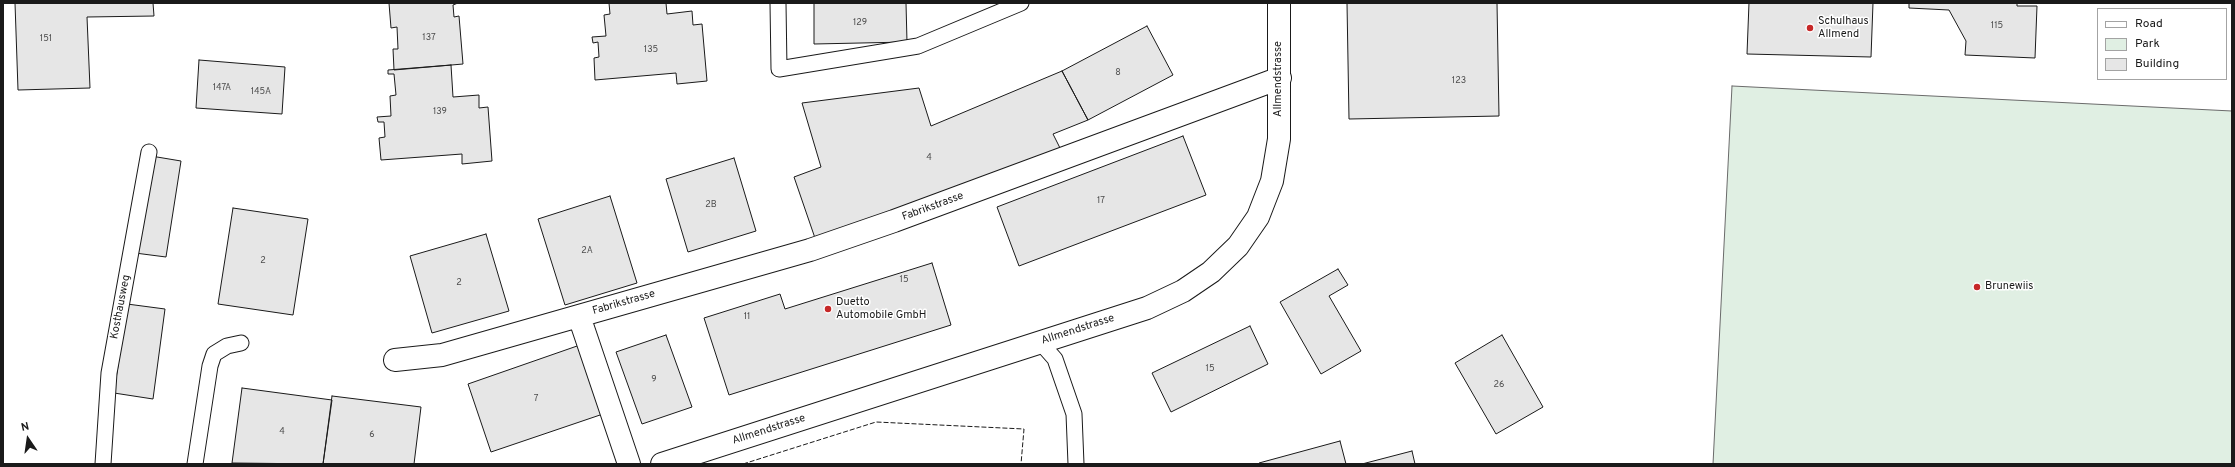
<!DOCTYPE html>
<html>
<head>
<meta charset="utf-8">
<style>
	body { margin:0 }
	#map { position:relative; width:2235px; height:467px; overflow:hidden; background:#fff; font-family:Overpass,sans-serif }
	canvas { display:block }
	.frame { position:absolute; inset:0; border:4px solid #1a1a1a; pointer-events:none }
	.legend { position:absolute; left:2097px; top:8px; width:130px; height:72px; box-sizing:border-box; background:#fff; border:1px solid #a3a3a3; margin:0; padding:5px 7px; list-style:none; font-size:12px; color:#1a1a1a }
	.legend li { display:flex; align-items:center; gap:8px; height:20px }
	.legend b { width:20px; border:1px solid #a3a3a3 }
	.north { position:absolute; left:8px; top:419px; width:40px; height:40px; -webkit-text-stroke:3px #fff; paint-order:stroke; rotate:347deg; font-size:11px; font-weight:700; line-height:16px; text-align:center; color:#1a1a1a }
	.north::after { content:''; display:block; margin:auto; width:14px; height:18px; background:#1a1a1a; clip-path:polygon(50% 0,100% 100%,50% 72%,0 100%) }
</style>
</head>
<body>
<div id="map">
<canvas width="2235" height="467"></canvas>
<div class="frame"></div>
<ul class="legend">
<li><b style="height:5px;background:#fff"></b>Road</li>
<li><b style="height:11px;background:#e0efe3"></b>Park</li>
<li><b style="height:11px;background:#e6e6e6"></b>Building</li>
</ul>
<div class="north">N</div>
</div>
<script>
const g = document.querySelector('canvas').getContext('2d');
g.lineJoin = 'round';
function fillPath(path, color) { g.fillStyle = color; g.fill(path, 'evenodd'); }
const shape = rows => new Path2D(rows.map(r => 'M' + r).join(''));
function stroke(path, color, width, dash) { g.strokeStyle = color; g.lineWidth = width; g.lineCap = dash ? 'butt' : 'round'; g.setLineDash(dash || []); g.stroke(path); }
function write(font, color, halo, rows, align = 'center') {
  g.font = font + ' Overpass,sans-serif'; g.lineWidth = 3; g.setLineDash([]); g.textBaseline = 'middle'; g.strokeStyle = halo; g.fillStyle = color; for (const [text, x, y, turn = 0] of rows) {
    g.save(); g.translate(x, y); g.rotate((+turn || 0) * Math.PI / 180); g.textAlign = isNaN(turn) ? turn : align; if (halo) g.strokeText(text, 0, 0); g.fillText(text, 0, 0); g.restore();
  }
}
const green = shape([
	[1732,86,2232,111,2232,464,1713,464,1732,86]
]);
const building = shape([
	[15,3,153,3,154,16,87,17,90,88,18,90,15,3],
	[389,3,458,3,453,5,454,17,459,16,463,64,394,70,393,49,398,49,397,27,391,28,389,3],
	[609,3,666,3,667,14,692,11,693,25,702,24,707,81,677,84,676,73,595,80,594,58,599,57,598,42,593,43,592,37,606,36,604,15,610,14,609,3],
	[814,3,906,3,907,42,814,44,814,3],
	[1347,3,1497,3,1499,116,1349,119,1347,3],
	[1749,3,1873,3,1871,57,1747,54,1749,3],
	[1909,3,2017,3,2017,6,2037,6,2035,58,1965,55,1966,41,1949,10,1909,8,1909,3],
	[1147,26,1173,75,1088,120,1062,71,1147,26],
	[199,60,285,67,282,114,196,108,199,60],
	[451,65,453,97,479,95,479,108,488,107,492,161,462,164,462,154,381,160,379,138,385,137,384,122,378,122,377,117,391,116,390,96,396,95,394,74,388,74,388,70,451,65],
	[1062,71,1088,120,1053,134,1061,150,816,241,794,177,821,167,802,103,919,88,931,126,1062,71],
	[1183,136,1206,195,1019,266,997,207,1183,136],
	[151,156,181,161,166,257,135,253,151,156],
	[734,158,756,231,688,252,666,179,734,158],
	[610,196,637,283,565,305,538,219,610,196],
	[233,208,308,219,293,315,218,304,233,208],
	[486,234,509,311,432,333,410,256,486,234],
	[932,263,951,325,729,395,704,318,780,294,785,309,932,263],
	[1338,269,1348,285,1329,296,1361,351,1321,374,1280,302,1338,269],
	[127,304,165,309,153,399,114,393,127,304],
	[1250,326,1268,364,1171,412,1152,373,1250,326],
	[666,335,692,407,642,424,616,352,666,335],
	[1502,335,1543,407,1496,434,1455,363,1502,335],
	[580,345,603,414,491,452,468,384,580,345],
	[242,388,332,400,323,464,232,463,242,388],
	[332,396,421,407,414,464,323,464,332,396],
	[1340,441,1346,464,1260,464,1259,463,1340,441],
	[1412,451,1415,464,1362,464,1412,451]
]);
const service = shape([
	[778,3,779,69,918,46,1021,3],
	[1040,342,1055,359,1074,414,1076,464],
	[103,464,109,373,149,152],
	[195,464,210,366,214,354,227,346,241,343]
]);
const minor = shape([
	[579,316,629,464],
	[395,360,442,355,810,250,894,221,1280,78],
	[662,464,1147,308,1183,291,1211,272,1238,246,1258,217,1272,181,1279,139,1279,3]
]);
const fence = shape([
	[743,464,876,422,1024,429,1021,464]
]);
const markers = [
	[1810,28,4,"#c62828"],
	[1977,287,4,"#c62828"],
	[828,309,4,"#c62828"]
];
const numberNames = [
	["129",860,23],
	["115",1997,26],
	["137",429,38],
	["151",46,39],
	["135",651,50],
	["8",1118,73],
	["123",1459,81],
	["147A",222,88],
	["145A",261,92],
	["139",440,112],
	["4",929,158],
	["17",1101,201],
	["2B",711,205],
	["2A",587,251],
	["2",263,261],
	["15",904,280],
	["2",459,283],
	["11",747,317],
	["15",1210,369],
	["9",654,380],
	["26",1499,385],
	["7",536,399],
	["4",282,432],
	["6",372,435]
];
const poiNames = [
	["Schulhaus",1818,22],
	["Allmend",1818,35],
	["Brunewiis",1985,287],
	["Duetto",836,303],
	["Automobile GmbH",836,316]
];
const streetNames = [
	["Allmendstrasse",1279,79,-90],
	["Fabrikstrasse",933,207,-20],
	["Fabrikstrasse",624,303,-16],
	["Kosthausweg",121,307,-79],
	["Allmendstrasse",1078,330,-18],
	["Allmendstrasse",769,430,-18]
];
fillPath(green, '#e0efe3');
stroke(green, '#6a6a6a', 1);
fillPath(building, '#e6e6e6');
stroke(building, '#1a1a1a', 1);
stroke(service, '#1a1a1a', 17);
stroke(minor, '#1a1a1a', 24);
stroke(service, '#fff', 15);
stroke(minor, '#fff', 22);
stroke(fence, '#1a1a1a', 1, [5, 2]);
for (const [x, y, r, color] of markers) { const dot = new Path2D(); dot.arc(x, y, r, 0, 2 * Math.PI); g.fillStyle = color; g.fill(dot); stroke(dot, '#fff', 1.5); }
write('9px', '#4d4d4d', null, numberNames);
write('11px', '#1a1a1a', '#fff', poiNames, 'left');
write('11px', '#1a1a1a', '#fff', streetNames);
</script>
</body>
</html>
